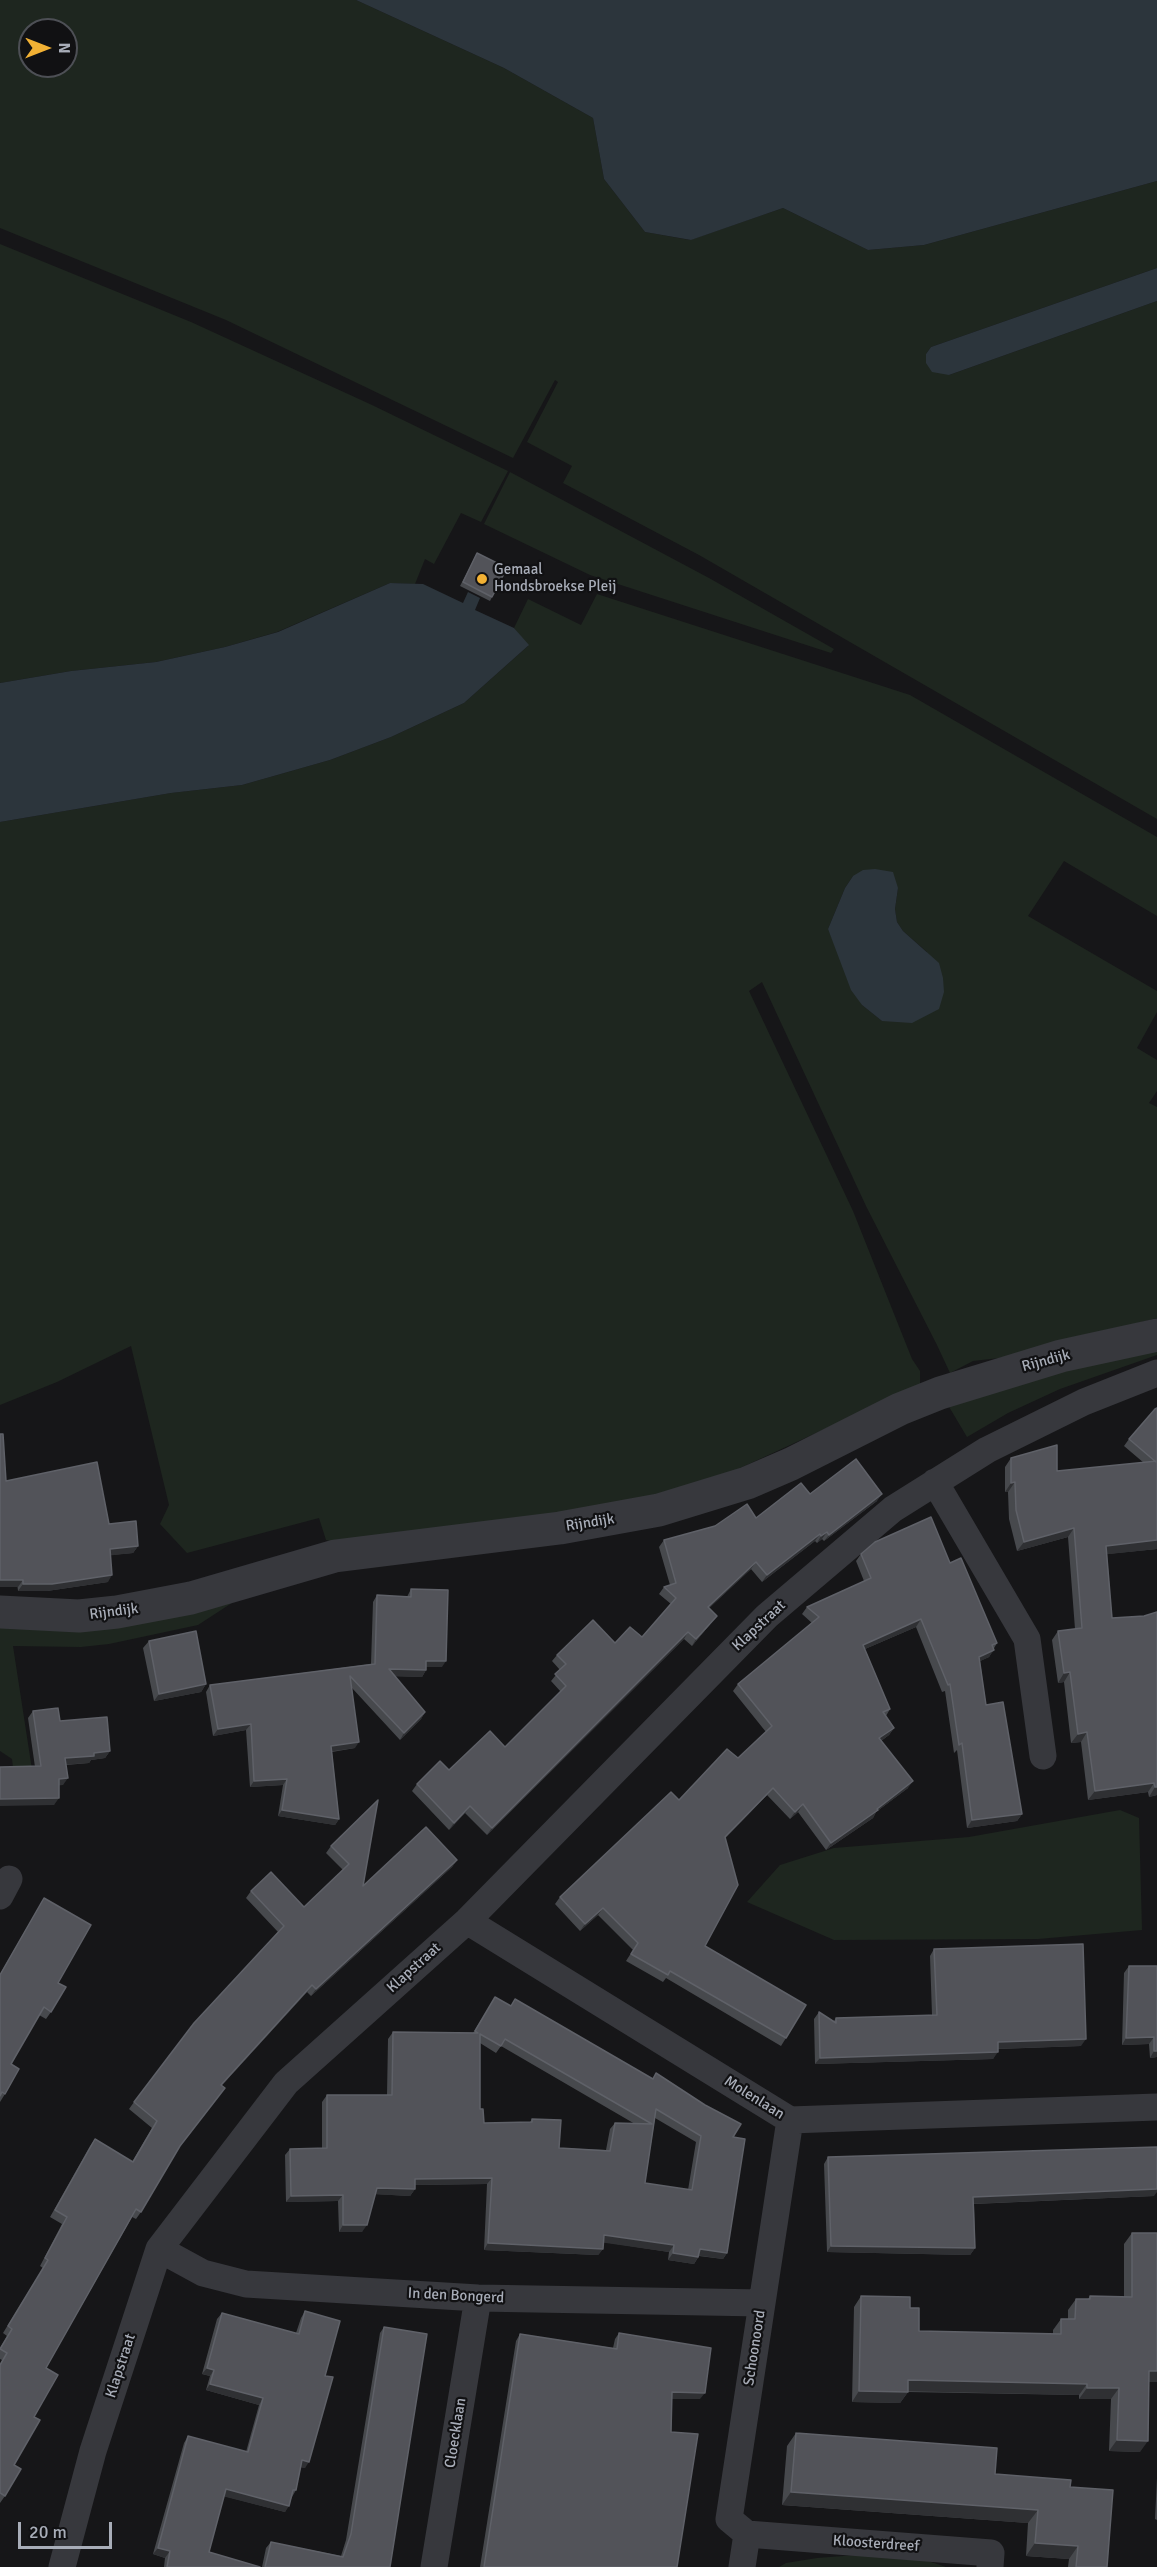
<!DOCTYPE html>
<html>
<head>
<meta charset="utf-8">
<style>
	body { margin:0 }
	#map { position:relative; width:1157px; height:2567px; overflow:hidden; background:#161618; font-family:Signika,sans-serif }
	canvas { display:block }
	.north { position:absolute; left:18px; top:18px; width:60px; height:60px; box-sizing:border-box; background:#111113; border:2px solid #4d4f55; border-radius:50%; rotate:90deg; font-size:16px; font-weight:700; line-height:24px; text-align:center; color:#a8adb8 }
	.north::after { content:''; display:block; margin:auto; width:21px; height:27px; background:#f2b134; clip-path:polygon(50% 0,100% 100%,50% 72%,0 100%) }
	.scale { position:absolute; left:18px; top:2522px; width:94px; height:27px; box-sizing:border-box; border:3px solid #a8adb8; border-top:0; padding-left:8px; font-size:18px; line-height:21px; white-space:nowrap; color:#a8adb8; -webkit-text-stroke:4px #111113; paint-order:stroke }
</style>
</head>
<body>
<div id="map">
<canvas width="1157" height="2567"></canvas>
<div class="north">N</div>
<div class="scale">20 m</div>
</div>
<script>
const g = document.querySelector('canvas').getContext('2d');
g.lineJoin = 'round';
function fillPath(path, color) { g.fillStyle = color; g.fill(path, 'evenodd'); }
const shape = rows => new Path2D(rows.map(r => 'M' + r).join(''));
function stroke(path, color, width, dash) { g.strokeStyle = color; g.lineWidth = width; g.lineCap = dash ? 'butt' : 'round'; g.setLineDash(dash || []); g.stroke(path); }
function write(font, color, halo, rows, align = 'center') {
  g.font = font + ' Signika,sans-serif'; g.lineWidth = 4.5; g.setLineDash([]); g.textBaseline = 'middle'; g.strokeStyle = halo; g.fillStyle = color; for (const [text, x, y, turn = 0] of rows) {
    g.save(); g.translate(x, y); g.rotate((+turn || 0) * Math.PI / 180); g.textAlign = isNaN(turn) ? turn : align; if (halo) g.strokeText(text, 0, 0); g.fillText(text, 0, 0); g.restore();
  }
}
const green = shape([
	[0,0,356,0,504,68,593,118,604,179,645,232,690,240,783,208,868,250,924,245,1157,181,1157,268,931,347,926,354,949,375,1157,301,1157,819,699,555,563,483,572,466,527,442,558,382,555,380,513,458,226,320,0,228],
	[30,30,66,30,66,66,30,66],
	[0,244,191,322,372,405,508,471,481,522,461,513,434,564,425,559,415,584,390,583,277,632,225,647,156,662,71,671,0,683],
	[510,472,709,578,834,649,831,653,590,575,484,524],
	[597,594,910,695,1157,837,1157,916,1064,861,1028,916,1157,991,1157,1012,1137,1048,1157,1060,1157,1091,1149,1103,1157,1107,1157,1318,1008,1357,973,1361,950,1373,937,1345,866,1206,762,982,749,991,853,1211,912,1359,920,1371,920,1385,710,1482,635,1502,338,1543,326,1540,319,1518,187,1553,160,1524,169,1505,131,1346,57,1382,0,1405,0,822,171,793,242,785,330,760,391,737,464,703,528,646,514,628,528,599,581,625],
	[853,876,898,888,895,909,897,922,903,931,927,952,882,1021,862,1005,828,929,845,888],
	[1157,1343,1157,1355,1060,1389,1008,1413,967,1437,945,1400],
	[238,1599,198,1625,109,1644,81,1647,13,1646,33,1776,14,1776,12,1759,0,1751,0,1620],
	[1120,1810,1139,1818,1142,1930,1038,1939,834,1940,747,1902,780,1865,834,1848,969,1837],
	[869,2554,928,2561,946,2567,779,2567,786,2563,817,2558]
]);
const water = shape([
	[356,0,1157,0,1157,181,924,245,868,250,783,208,691,240,645,232,604,179,593,118,504,68],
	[1157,268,1157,301,949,375,932,372,926,363,926,354,931,347],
	[390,583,423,584,463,603,468,592,480,598,475,610,514,628,529,645,464,703,391,737,330,760,242,785,171,793,0,822,0,683,71,671,156,662,225,647,278,632],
	[875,869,893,872,898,888,895,909,897,922,903,931,939,963,943,978,944,992,939,1009,912,1023,882,1021,862,1005,851,990,828,929,845,888,853,876,863,870]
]);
const minor = shape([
	[935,1482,1027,1639,1043,1756],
	[0,1896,9,1879],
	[467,1921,790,2120,1157,2107],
	[159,2249,203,2273,246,2284,478,2298,762,2303],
	[747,2534,991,2553,990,2567],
	[62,2567,93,2451,159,2249,286,2083,467,1921,767,1616,893,1509,987,1450,1084,1402,1157,1373],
	[434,2567,478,2298],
	[742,2567,747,2534,729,2519,790,2120]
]);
const tertiary = shape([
	[0,1612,79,1616,117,1612,191,1598,335,1556,560,1528,659,1510,747,1483,791,1464,900,1409,940,1393,1061,1356,1157,1335]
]);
const wall = shape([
	[477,553,492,597,490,601,460,586],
	[1157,1408,1157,1549,1107,1554,1112,1618,1144,1616,1157,1795,1149,1797,1148,1792,1088,1800,1081,1742,1071,1743,1064,1682,1058,1683,1052,1640,1058,1631,1075,1629,1068,1537,1017,1551,1009,1519,1008,1492,1005,1492,1005,1467,1011,1458,1057,1471,1144,1463,1124,1446,1129,1439],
	[6,1481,109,1524,138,1546,133,1553,111,1555,108,1582,47,1591,18,1591],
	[810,1494,877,1501,824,1541,822,1539,817,1543,815,1541,762,1582,751,1569,709,1608,712,1622,692,1646,684,1639,487,1835,465,1813,449,1830,412,1791,417,1784,505,1747,561,1692,551,1681,560,1670,552,1661,557,1655,642,1637,671,1604,659,1594,664,1587,670,1585,659,1547,664,1540,756,1518],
	[861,1554,950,1563,997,1643,989,1657,980,1661,986,1705,1022,1814,1017,1821,967,1828,957,1750,954,1753,945,1691,942,1692,916,1627,865,1649,890,1709,886,1716,894,1728,889,1735,881,1741,908,1788,876,1812,873,1818,826,1850,798,1812,790,1819,767,1795,725,1838,705,1946,786,2038,781,2046,666,1978,663,1982,626,1961,633,1950,598,1915,580,1931,555,1904,560,1897,679,1800,738,1758,766,1732,733,1691,738,1684,812,1623,802,1614,807,1607,864,1581,856,1561],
	[411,1589,442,1667,426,1667,426,1670,422,1677,394,1676,425,1712,421,1719,400,1740,352,1688,355,1748,332,1752,339,1819,335,1825,278,1816,283,1785,250,1787,246,1730,213,1736,206,1692,210,1685,371,1664,373,1602,377,1595,407,1597],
	[149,1641,206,1684,201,1692,154,1701,143,1648],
	[33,1711,60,1721,110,1751,105,1758,91,1760,89,1763,66,1765,63,1785,59,1785,54,1805,35,1767,28,1718],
	[378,1800,363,1886,457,1860,452,1867,311,1996,307,1992,222,2085,178,2149,141,2212,136,2219,132,2217,46,2368,34,2417,14,2465,5,2496,0,2503,0,2364,2,2360,0,2359,0,2348,7,2336,3,2333,43,2268,40,2266,62,2224,50,2217,90,2146,95,2139,132,2162,152,2128,129,2109,134,2102,278,1932,246,1898,251,1891,304,1907,343,1870,326,1853,331,1846],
	[44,1898,58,1983,51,2012,46,2019,39,2015,11,2064,5,2094,0,2102,0,1974],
	[934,1949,1081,2046,998,2049,993,2059,815,2064,814,2019,819,2012,834,2021,836,2018,932,2015,930,1956],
	[1129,1966,1157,1966,1157,2057,1150,2058,1149,2044,1122,2045,1124,1973],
	[495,1997,511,2006,515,1999,652,2079,656,2073,733,2137,727,2253,723,2259,699,2256,694,2264,668,2260,669,2252,603,2242,603,2249,598,2255,484,2250,487,2184,415,2185,415,2189,410,2196,375,2194,362,2232,339,2232,338,2201,286,2202,285,2155,290,2149,322,2148,322,2102,327,2095,387,2095,388,2039,393,2032,473,2033],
	[480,2043,496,2053,501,2046,635,2124,615,2123,610,2129,606,2150,559,2148,532,2119,530,2122,484,2123,480,2109],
	[655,2118,696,2142,688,2190,645,2183],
	[828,2157,1154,2196,974,2204,975,2248,970,2255,827,2252,824,2164],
	[1132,2233,1149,2382,1140,2452,1109,2451,1111,2399,1079,2399,1079,2395,908,2392,900,2403,852,2402,854,2307,861,2296,910,2308,919,2331,1053,2334,1053,2330,1061,2319,1068,2319,1068,2310,1076,2299,1088,2299,1090,2296,1124,2297,1124,2244],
	[305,2311,325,2376,305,2468,301,2467,296,2490,292,2497,285,2512,224,2496,209,2552,260,2567,164,2567,165,2558,153,2554,184,2443,188,2436,246,2452,259,2405,206,2390,210,2376,202,2374,217,2319,222,2313,296,2333,301,2318],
	[384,2327,390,2567,262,2567,266,2548,271,2542,341,2556,346,2540,380,2333],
	[619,2333,700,2399,672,2399,671,2432,677,2567,480,2567,516,2341,520,2334,613,2348,615,2339],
	[796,2433,995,2474,1070,2487,1107,2567,1068,2567,1069,2559,1026,2556,1028,2523,782,2505,787,2446],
	[1157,2478,1157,2520,1155,2519]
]);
const shadedWall = shape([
	[1015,1482,1008,1492,1005,1492,1011,1483],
	[882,1494,877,1501,824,1541,829,1535],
	[1074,1528,1068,1537,1017,1551,1024,1542],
	[827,1532,822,1539,817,1543,821,1536],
	[820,1534,815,1541,762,1582,767,1575],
	[1157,1540,1157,1549,1100,1555,1106,1546],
	[138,1546,133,1553,105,1556,110,1549],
	[756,1562,751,1569,703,1614,708,1607],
	[112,1575,108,1582,47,1591,18,1591,23,1584],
	[0,1580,23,1580,18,1587,0,1587],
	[717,1616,692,1646,696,1639],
	[921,1619,916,1627,858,1652,863,1645],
	[688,1632,684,1639,487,1835,492,1828],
	[994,1650,989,1657,974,1664,979,1657],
	[426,1661,446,1661,442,1667,422,1667],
	[389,1669,426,1670,422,1677,384,1676],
	[1070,1672,1064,1682,1058,1683,1064,1673],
	[206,1684,201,1692,154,1701,159,1694],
	[425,1712,421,1719,400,1740,404,1733],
	[251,1724,246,1730,213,1736,218,1729],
	[894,1728,889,1735,874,1746,879,1738],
	[1087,1732,1081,1742,1071,1743,1078,1734],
	[359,1742,355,1748,327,1752,331,1746],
	[110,1751,105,1758,91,1760,89,1763,60,1765,65,1758,94,1753],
	[68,1778,63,1785,54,1786,59,1779],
	[287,1779,283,1785,250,1787,254,1781],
	[913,1781,908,1788,876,1812,873,1818,826,1850,831,1843],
	[1154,1783,1148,1792,1088,1800,1095,1791],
	[1155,1787,1157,1787,1157,1795,1149,1797],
	[773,1788,767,1795,720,1844,725,1837],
	[59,1798,54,1805,0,1806,0,1799],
	[803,1804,798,1812,790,1819,795,1812],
	[470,1806,465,1813,449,1830,454,1823],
	[282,1810,339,1819,335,1825,278,1816],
	[1022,1814,1017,1821,967,1828,972,1820],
	[457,1860,452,1867,311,1996,316,1989],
	[603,1908,598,1915,580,1931,585,1924],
	[312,1985,307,1992,216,2092,221,2085],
	[1154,2037,1149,2044,1122,2045,1126,2038],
	[1086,2039,1081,2046,993,2049,998,2042],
	[1154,2051,1157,2051,1157,2057,1150,2058],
	[998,2052,993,2059,815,2064,820,2058],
	[492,2178,487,2184,410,2185,415,2179],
	[1157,2185,1157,2192,1154,2196,969,2204,973,2197],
	[377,2188,415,2189,410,2196,372,2194],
	[343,2195,338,2201,286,2202,291,2196],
	[343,2225,367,2225,362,2232,339,2232],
	[604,2235,674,2245,669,2252,599,2242],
	[488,2243,603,2249,598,2255,484,2250],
	[831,2246,975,2248,970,2255,827,2252],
	[700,2249,727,2253,723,2259,695,2255],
	[673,2253,698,2257,694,2264,668,2260],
	[207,2368,214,2370,210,2376,202,2374],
	[1149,2371,1157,2371,1157,2382,1142,2382],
	[908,2380,1087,2384,1079,2395,900,2391],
	[210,2384,263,2398,259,2405,206,2390],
	[1087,2388,1119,2388,1111,2399,1079,2399],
	[859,2391,908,2392,900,2403,852,2402],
	[672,2392,705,2393,700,2399,668,2399],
	[1117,2440,1148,2441,1140,2452,1109,2451],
	[302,2460,309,2462,305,2468,298,2467],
	[226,2489,289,2506,285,2512,222,2496],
	[791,2492,1038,2510,1028,2523,782,2505],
	[1035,2543,1078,2546,1069,2559,1026,2556],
	[158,2548,170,2551,165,2558,153,2554]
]);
const building = shape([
	[477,553,507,568,492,597,463,582,477,553],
	[1157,1408,1157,1461,1156,1462,1129,1439,1155,1409,1157,1408],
	[0,1434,3,1434,6,1481,97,1462,109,1524,136,1521,138,1546,110,1549,112,1575,52,1584,23,1584,23,1580,0,1580,0,1434],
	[1057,1445,1057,1471,1157,1461,1157,1540,1106,1546,1112,1618,1144,1616,1157,1612,1157,1787,1155,1787,1154,1783,1095,1791,1087,1732,1078,1734,1070,1672,1064,1673,1058,1631,1082,1628,1074,1528,1024,1542,1016,1510,1015,1482,1011,1483,1011,1458,1057,1445],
	[856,1459,882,1494,829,1535,827,1532,821,1536,820,1534,767,1575,756,1562,708,1607,717,1616,696,1639,688,1632,492,1828,470,1806,454,1823,417,1784,440,1761,449,1770,490,1731,505,1747,566,1686,555,1674,566,1664,557,1655,593,1620,615,1643,630,1627,642,1637,676,1598,664,1587,676,1583,664,1540,715,1526,747,1504,756,1518,801,1483,810,1494,856,1459],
	[931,1517,950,1563,961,1558,997,1643,992,1645,994,1650,979,1657,986,1705,1003,1702,1022,1814,972,1820,962,1743,959,1745,950,1684,948,1685,921,1619,863,1645,890,1709,883,1712,894,1728,879,1738,913,1781,877,1809,878,1810,831,1843,803,1804,795,1812,773,1788,725,1837,738,1885,705,1946,806,2005,786,2038,670,1971,668,1975,631,1954,638,1943,603,1908,585,1924,560,1897,671,1792,679,1800,727,1749,738,1758,772,1726,738,1684,819,1617,807,1607,871,1578,861,1554,875,1542,931,1517],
	[411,1589,448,1590,446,1661,426,1661,426,1670,389,1669,425,1712,404,1733,350,1676,359,1742,331,1746,339,1819,282,1810,287,1779,254,1781,251,1724,218,1729,210,1685,375,1664,377,1595,411,1597,411,1589],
	[196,1631,206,1684,159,1694,149,1641,196,1631],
	[58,1708,60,1721,107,1717,110,1751,94,1753,94,1756,65,1758,68,1778,59,1779,59,1798,0,1799,0,1767,41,1766,33,1711,58,1708],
	[378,1800,363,1886,426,1827,457,1860,316,1989,312,1985,221,2085,225,2088,180,2146,141,2212,136,2209,46,2368,58,2375,34,2417,40,2420,14,2465,21,2469,5,2496,0,2493,0,2365,7,2353,0,2349,12,2329,8,2326,48,2260,45,2258,67,2217,55,2210,95,2139,133,2162,157,2121,134,2102,194,2023,284,1926,251,1891,271,1872,304,1907,349,1864,331,1846,378,1800],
	[44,1898,91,1925,58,1983,66,1987,51,2012,44,2007,11,2064,19,2069,5,2094,2,2092,0,2096,0,1975,44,1898],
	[1083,1944,1086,2039,998,2042,998,2052,820,2058,819,2012,836,2023,836,2018,937,2015,934,1949,1083,1944],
	[1129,1966,1157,1966,1157,2051,1154,2051,1154,2037,1126,2038,1129,1966],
	[495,1997,511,2006,515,1999,653,2079,656,2073,705,2105,741,2124,733,2137,745,2139,727,2253,700,2249,698,2257,673,2253,674,2245,604,2235,603,2249,488,2243,492,2178,415,2179,415,2189,377,2188,367,2225,343,2225,343,2195,291,2196,290,2149,327,2148,327,2095,392,2095,393,2032,478,2033,475,2031,495,1997],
	[480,2034,501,2046,505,2039,652,2124,615,2123,610,2151,559,2148,561,2120,532,2119,532,2122,484,2123,483,2109,480,2109,480,2034],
	[656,2109,701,2136,692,2190,645,2183,656,2109],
	[1157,2147,1157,2189,973,2197,975,2248,831,2246,828,2157,1157,2147],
	[1132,2233,1157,2233,1157,2371,1149,2371,1148,2441,1117,2440,1119,2388,1087,2388,1087,2384,908,2380,908,2392,859,2391,861,2296,910,2297,910,2308,919,2308,919,2331,1061,2334,1061,2319,1075,2319,1076,2299,1090,2299,1090,2296,1132,2297,1132,2233],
	[305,2311,340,2321,325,2376,333,2377,309,2462,302,2460,296,2490,293,2490,289,2506,226,2489,209,2552,260,2567,167,2567,170,2551,158,2548,188,2436,248,2452,263,2398,210,2384,214,2370,207,2368,222,2313,299,2334,305,2311],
	[384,2327,427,2334,390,2567,265,2567,271,2542,343,2557,351,2534,384,2327],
	[619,2333,711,2348,705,2393,672,2392,671,2432,698,2434,677,2567,484,2567,520,2334,617,2349,619,2333],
	[796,2433,997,2448,995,2474,1071,2480,1070,2487,1113,2490,1107,2567,1076,2567,1078,2546,1035,2543,1038,2510,791,2492,796,2433]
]);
const markers = [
	[482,579,6,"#f2b134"]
];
const poiNames = [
	["Gemaal",494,570],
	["Hondsbroekse Pleij",494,587]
];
const streetNames = [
	["Rijndijk",1046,1361,-15],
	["Rijndijk",590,1523,-9],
	["Rijndijk",114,1612,-7],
	["Klapstraat",759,1626,-43],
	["Klapstraat",414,1968,-42],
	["Molenlaan",754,2098,32],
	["In den Bongerd",456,2296,3],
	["Schoonoord",755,2348,-81],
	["Klapstraat",121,2366,-72],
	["Cloecklaan",456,2433,-81],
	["Kloosterdreef",876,2544,4]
];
fillPath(green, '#1e261f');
fillPath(water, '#2c353c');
stroke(minor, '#37383d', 27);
stroke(tertiary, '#37383d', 33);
fillPath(wall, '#47494d');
fillPath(shadedWall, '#2f3033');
fillPath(building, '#525359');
stroke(building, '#5f6168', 1.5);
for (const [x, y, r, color] of markers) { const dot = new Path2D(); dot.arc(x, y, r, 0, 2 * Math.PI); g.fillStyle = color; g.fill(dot); stroke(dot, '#111113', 2); }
write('15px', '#a8adb8', '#111113', poiNames, 'left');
write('15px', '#a8adb8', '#111113', streetNames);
</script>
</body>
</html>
